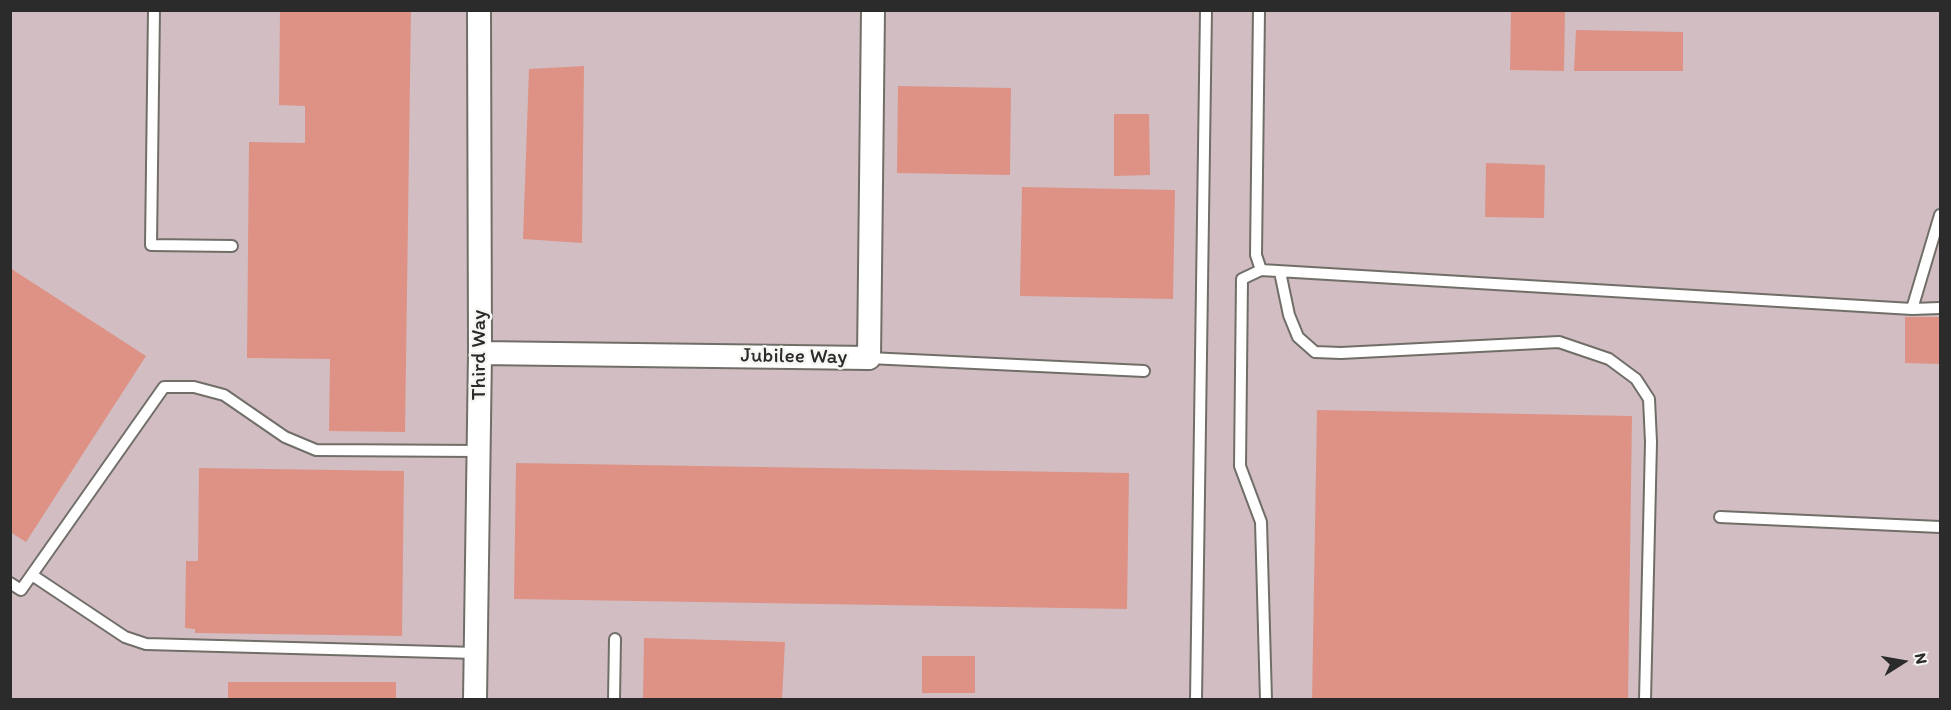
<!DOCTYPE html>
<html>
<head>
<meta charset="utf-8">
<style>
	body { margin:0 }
	#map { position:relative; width:1951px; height:710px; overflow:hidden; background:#f2ebd9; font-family:Itim,sans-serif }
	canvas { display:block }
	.frame { position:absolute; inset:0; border:12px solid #2b2b2b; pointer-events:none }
	.north { position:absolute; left:1873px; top:632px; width:60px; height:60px; -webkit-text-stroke:4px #f6f6f2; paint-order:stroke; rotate:79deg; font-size:16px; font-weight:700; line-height:24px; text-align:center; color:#2b2b2b }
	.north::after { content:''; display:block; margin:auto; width:21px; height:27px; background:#2b2b2b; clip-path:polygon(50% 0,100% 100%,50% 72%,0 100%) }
</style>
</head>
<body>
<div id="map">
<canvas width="1951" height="710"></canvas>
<div class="frame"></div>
<div class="north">N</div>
</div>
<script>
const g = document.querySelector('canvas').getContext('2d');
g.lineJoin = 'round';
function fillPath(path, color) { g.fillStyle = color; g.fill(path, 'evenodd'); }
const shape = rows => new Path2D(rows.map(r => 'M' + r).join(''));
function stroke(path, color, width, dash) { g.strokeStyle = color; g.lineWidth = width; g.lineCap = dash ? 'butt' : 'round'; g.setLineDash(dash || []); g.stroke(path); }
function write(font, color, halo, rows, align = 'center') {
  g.font = font + ' Itim,sans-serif'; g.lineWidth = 5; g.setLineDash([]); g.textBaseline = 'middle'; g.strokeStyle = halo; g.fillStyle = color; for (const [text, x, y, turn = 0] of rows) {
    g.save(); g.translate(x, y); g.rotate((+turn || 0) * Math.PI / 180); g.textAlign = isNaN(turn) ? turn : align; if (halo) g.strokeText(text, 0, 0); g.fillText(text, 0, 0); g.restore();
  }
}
const industrial = shape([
	[11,11,1940,11,1940,699,11,699]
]);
const building = shape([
	[280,10,411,10,405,432,329,431,330,359,247,358,249,142,305,143,305,106,279,105],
	[1511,10,1565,10,1564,71,1510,70],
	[1576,30,1683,32,1683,71,1574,71],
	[584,66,582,243,523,239,529,69],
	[898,86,1011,88,1010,175,897,173],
	[1114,114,1149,114,1150,175,1114,176],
	[1486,163,1545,165,1544,218,1485,217],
	[1022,187,1175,190,1173,299,1020,296],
	[10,268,146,356,26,542,10,532],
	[1905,317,1940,317,1940,364,1905,363],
	[1317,410,1632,416,1628,700,1312,700],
	[516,463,1129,473,1127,609,514,599],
	[199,468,404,471,402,636,195,633,195,629,185,628,186,561,198,561],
	[644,638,785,642,782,700,643,700],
	[922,656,975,656,975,693,922,693],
	[228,682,396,682,396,700,228,700]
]);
const service = shape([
	[154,10,151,245,232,246],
	[1259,10,1256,255,1261,270,1912,309,1940,308],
	[1261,270,1242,279,1240,466,1261,522,1266,700],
	[1280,272,1289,315,1298,337,1315,352,1341,353,1559,342,1609,359,1636,379,1649,399,1651,442,1645,700],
	[1912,309,1940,215],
	[869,358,1144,371],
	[1720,517,1940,527],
	[32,575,125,637,146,644,476,653],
	[10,583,21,590,164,387,194,387,224,395,285,437,316,450,479,451],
	[614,700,615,639],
	[1196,700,1206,10]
]);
const minor = shape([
	[480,353,869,358,873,10],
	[475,700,480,353,479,10]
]);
const streetNames = [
	["Third Way",480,355,-90],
	["Jubilee Way",794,357,1]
];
fillPath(industrial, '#d2bec2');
fillPath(building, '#dd9285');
stroke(service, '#716e68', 14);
stroke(minor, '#716e68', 26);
stroke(service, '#fff', 10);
stroke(minor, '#fff', 22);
write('21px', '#2b2b2b', '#f6f6f2', streetNames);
</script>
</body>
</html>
